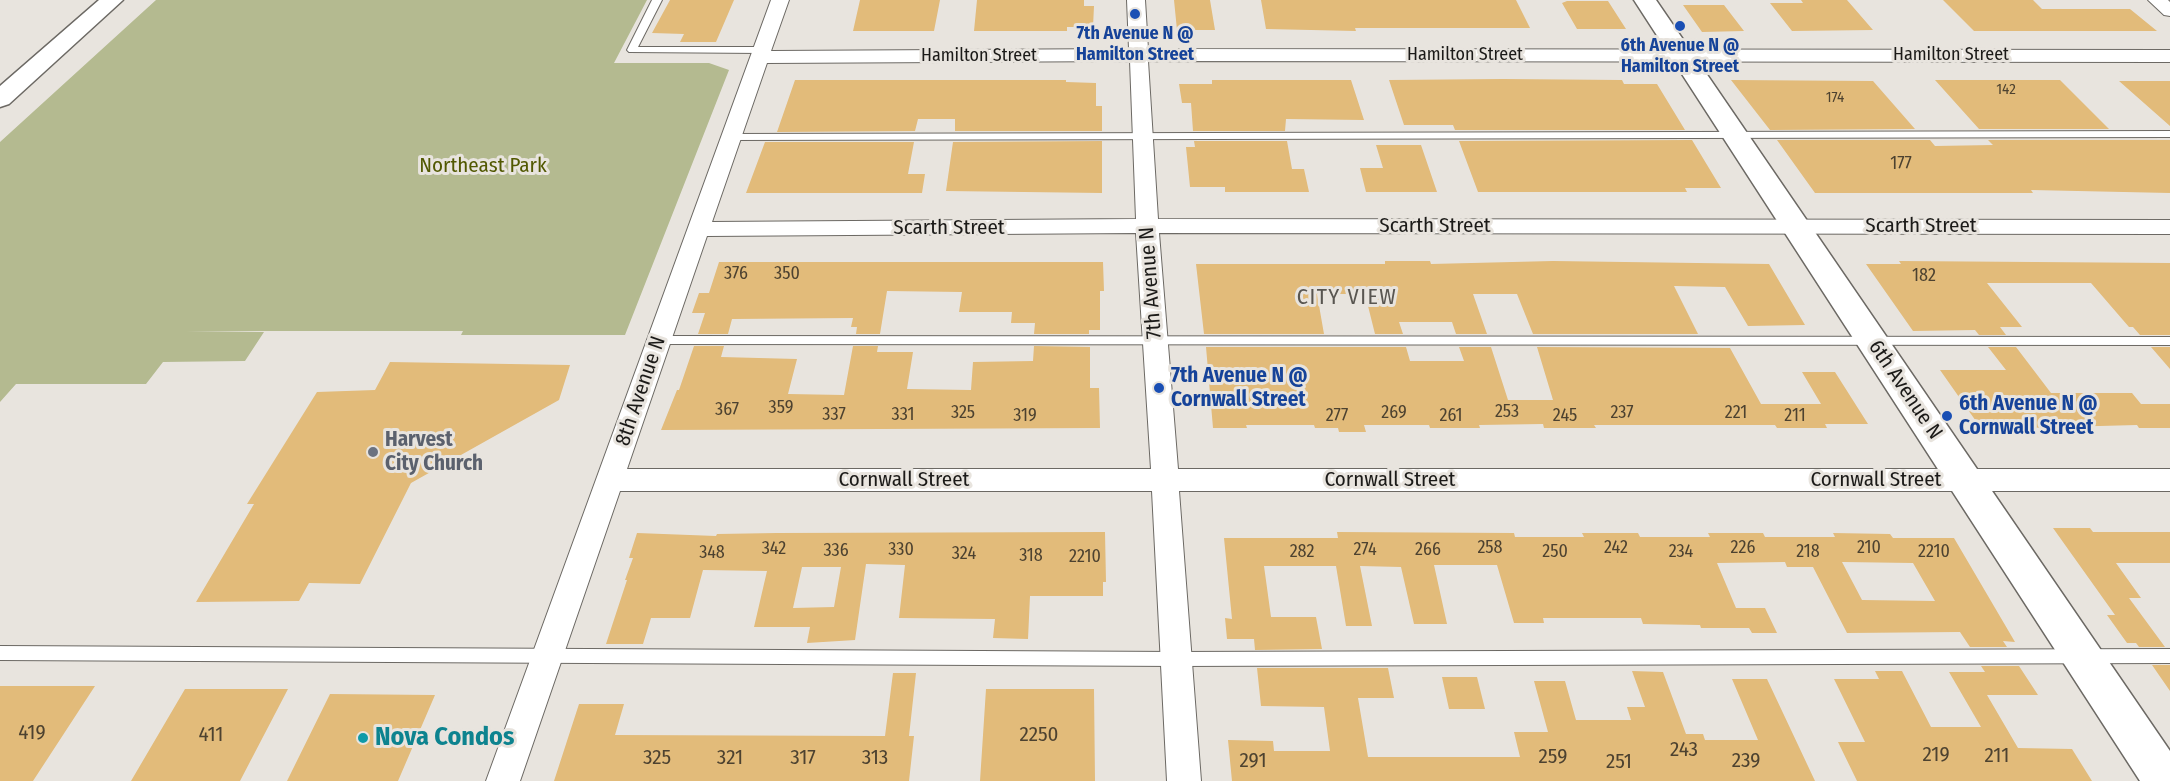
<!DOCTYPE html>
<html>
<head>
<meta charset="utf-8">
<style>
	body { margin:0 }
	canvas { display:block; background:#e8e4de }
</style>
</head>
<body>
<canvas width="2170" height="781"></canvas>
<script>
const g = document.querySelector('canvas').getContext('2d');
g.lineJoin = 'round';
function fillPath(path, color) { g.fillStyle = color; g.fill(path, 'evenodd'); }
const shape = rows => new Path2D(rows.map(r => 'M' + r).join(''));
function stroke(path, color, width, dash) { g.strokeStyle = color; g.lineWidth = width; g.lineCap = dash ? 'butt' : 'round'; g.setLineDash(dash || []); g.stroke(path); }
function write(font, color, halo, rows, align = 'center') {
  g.font = font + ' "Fira Sans Condensed",sans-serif'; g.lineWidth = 6; g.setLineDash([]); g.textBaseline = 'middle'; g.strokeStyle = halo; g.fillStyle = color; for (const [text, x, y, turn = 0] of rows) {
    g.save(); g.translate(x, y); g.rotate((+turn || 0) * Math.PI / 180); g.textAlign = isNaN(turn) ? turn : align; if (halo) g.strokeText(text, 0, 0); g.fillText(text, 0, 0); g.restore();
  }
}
const green = shape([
	[156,0,647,0,614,63,709,63,729,70,625,335,461,335,463,331,186,331,264,332,245,361,163,362,146,384,16,384,0,402,0,142]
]);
const building = shape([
	[670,0,734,0,716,42,680,42,684,34,652,33],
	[860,0,940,0,934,31,853,31],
	[977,0,1084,0,1084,6,1094,6,1093,27,1067,27,1067,31,974,31],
	[1174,0,1210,0,1215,30,1177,30],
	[1261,0,1516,0,1530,28,1355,28,1356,31,1266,29],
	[1801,0,1847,0,1873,30,1792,31,1770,3,1803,3],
	[1943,0,2033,0,2042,9,2130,9,2157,31,1974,31],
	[1567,1,1608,1,1626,29,1577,29,1562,3],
	[1683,5,1724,5,1744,31,1702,32],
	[1503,79,1622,80,1624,84,1657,84,1685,130,1455,130,1453,125,1404,125,1389,80],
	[795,80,1066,80,1066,82,1096,83,1096,106,1102,106,1102,131,955,131,955,119,918,119,915,131,777,132],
	[1212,80,1351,80,1364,120,1286,119,1285,131,1193,131,1191,103,1182,103,1179,84,1212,84],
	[1731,80,1873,81,1915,129,1770,130],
	[1935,80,2060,80,2109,129,1979,129],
	[2119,81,2170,81,2170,126],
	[1692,140,1721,188,1685,188,1687,192,1478,192,1459,141],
	[1777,140,1930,140,1935,146,1993,145,1988,140,2170,140,2170,193,2031,190,2033,193,1815,193],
	[1102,141,1102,193,946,191,953,142],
	[1194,141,1287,141,1292,169,1304,169,1309,192,1225,192,1225,187,1190,187,1186,147,1195,147],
	[765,142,914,142,908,174,925,174,922,193,746,193],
	[1376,145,1421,145,1437,192,1366,192,1360,168,1383,168],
	[1385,261,1430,261,1431,264,1553,261,1769,264,1805,325,1748,326,1725,287,1674,286,1698,334,1533,334,1517,294,1473,294,1487,334,1456,334,1452,322,1399,322,1403,334,1375,334,1365,294,1317,294,1324,334,1204,334,1196,264,1385,264],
	[1899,261,2170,263,2170,335,2140,335,2133,327,2129,327,2091,283,1987,283,2022,327,2000,327,2006,335,1979,335,1975,330,1913,331,1866,264,1901,264],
	[719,262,1103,262,1104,291,1100,291,1100,330,1089,330,1089,334,1034,334,1035,323,1011,323,1012,312,959,312,962,292,887,291,880,334,856,334,857,327,851,327,853,318,732,319,728,334,698,334,705,313,692,313,699,293,709,293],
	[694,346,724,346,721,357,797,359,788,394,844,395,853,346,878,346,877,352,913,352,907,389,971,390,973,362,1033,361,1034,346,1090,347,1090,388,1099,388,1100,428,661,430,677,390,679,390],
	[1206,347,1406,347,1410,361,1464,361,1459,347,1491,347,1508,400,1553,400,1537,347,1730,348,1761,404,1821,404,1802,372,1835,372,1868,424,1825,424,1827,428,1777,428,1775,425,1594,425,1596,428,1544,428,1543,424,1479,425,1480,428,1430,428,1429,425,1364,425,1366,432,1339,432,1338,428,1315,428,1314,425,1246,425,1247,428,1213,428],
	[1988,347,2016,347,2051,393,2132,393,2141,404,2170,404,2170,428,2139,428,2137,425,2024,428,2021,424,1978,424,1940,370,2006,370],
	[2151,347,2170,347,2170,369],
	[390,362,570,365,559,400,411,483,360,584,309,583,299,601,196,602,254,504,247,504,317,392,375,390],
	[2053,528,2090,528,2093,532,2170,532,2170,563,2116,563,2141,598,2129,598,2165,647,2139,647,2136,643,2127,643,2107,615,2115,615],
	[1105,532,1106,582,1103,582,1103,596,1030,596,1028,639,993,638,995,619,899,618,905,565,866,564,855,640,807,643,810,627,754,627,767,571,703,570,690,618,651,618,643,644,606,644,627,580,625,580,633,558,629,558,637,533,716,536,717,534,777,533],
	[802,567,841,567,834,607,793,608],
	[1337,532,1514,533,1515,537,1584,537,1582,533,1638,533,1640,537,1710,537,1708,533,1763,533,1765,537,1835,537,1833,533,1890,534,1893,538,1954,538,2015,642,2003,641,2007,647,1970,647,1960,632,1847,633,1813,567,1787,567,1785,562,1717,563,1736,608,1765,608,1777,633,1752,633,1749,628,1701,628,1700,625,1643,624,1641,618,1543,618,1544,623,1514,623,1497,565,1434,565,1447,624,1414,624,1401,567,1360,566,1372,626,1346,626,1336,566,1264,566,1271,617,1316,617,1322,649,1255,650,1254,639,1227,639,1225,618,1232,619,1224,538,1338,538],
	[1842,562,1913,563,1935,601,1862,600],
	[2152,665,2170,665,2170,691],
	[1981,666,2019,666,2038,695,1987,695,2018,748,2072,749,2092,781,1857,781,1838,742,1865,742,1834,679,1879,679,1875,671,1902,671,1931,727,1981,727,1949,672,1985,672],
	[1257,668,1388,668,1394,698,1358,698,1368,757,1520,757,1514,732,1548,732,1534,681,1565,681,1576,720,1631,720,1627,707,1645,707,1632,671,1663,672,1686,734,1703,734,1705,740,1758,740,1732,679,1767,679,1815,781,1232,781,1228,740,1273,741,1274,751,1330,751,1324,707,1261,706],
	[893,673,916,673,909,736,914,736,909,781,554,781,579,704,624,704,615,735,885,736],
	[1442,677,1477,677,1485,709,1449,709],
	[0,686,95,686,33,781,0,781],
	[185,689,288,689,240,781,131,781],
	[986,689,1094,689,1095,781,980,781],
	[330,694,435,695,398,781,287,781]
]);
const lane = shape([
	[652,0,662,0,638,47,762,47,767,50,762,53,629,52,627,50,652,0],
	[2170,131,2170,137,730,140,725,137,730,134,2170,131],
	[658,336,2170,337,2170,345,658,344,652,340,658,336],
	[0,646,1176,652,2170,649,2170,663,1176,666,0,660,0,646]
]);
const street = shape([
	[771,0,789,0,771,51,1129,49,1127,0,1145,0,1148,49,2170,50,2170,62,1148,61,1158,219,2170,220,2170,234,1159,233,1178,469,2170,469,2170,491,1179,491,1201,781,1167,781,1152,491,620,491,520,781,486,781,771,0],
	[1130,61,1136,219,712,222,767,63,1130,61],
	[1136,233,1151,469,627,469,707,236,1136,233],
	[2148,0,2168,0,2170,2,2170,16,2164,15,2148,0]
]);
const secondary = shape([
	[99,0,123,0,9,104,0,107,0,86,99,0],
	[1634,0,1656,0,2170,751,2170,781,2140,781,1634,0]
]);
const markers = [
	[1135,14,6,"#1a4fb4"],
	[1680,26,6,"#1a4fb4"],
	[1159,388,6,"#1a4fb4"],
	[1947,416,6,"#1a4fb4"],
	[373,452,6,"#6b7280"],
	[363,738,6,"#0f9aa8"]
];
const farNumbernames = [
	["142",2006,90],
	["174",1835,98]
];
const farTransitnames = [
	["7th Avenue N @",1135,34],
	["Hamilton Street",1135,55],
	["6th Avenue N @",1680,46],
	["Hamilton Street",1680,67]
];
const farStreetnames = [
	["Hamilton Street",1465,55],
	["Hamilton Street",1951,55],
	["Hamilton Street",979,56]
];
const numberNames = [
	["177",1901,164],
	["376",736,274],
	["350",787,274],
	["182",1924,276],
	["359",781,408],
	["367",727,410],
	["253",1507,412],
	["325",963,413],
	["269",1394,413],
	["237",1622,413],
	["221",1736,413],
	["337",834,415],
	["331",903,415],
	["319",1025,416],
	["277",1337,416],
	["261",1451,416],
	["245",1565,416],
	["211",1795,416],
	["258",1490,548],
	["242",1616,548],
	["226",1743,548],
	["210",1869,548],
	["342",774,549],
	["330",901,550],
	["274",1365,550],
	["266",1428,550],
	["336",836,551],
	["282",1302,552],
	["250",1555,552],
	["234",1681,552],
	["218",1808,552],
	["2210",1934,552],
	["348",712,553],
	["324",964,554],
	["318",1031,556],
	["2210",1085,557]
];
const parkNames = [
	["Northeast Park",483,166]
];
const streetNames = [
	["Scarth Street",1435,226],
	["Scarth Street",1921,226],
	["Scarth Street",949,228],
	["7th Avenue N",1151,283,-94],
	["6th Avenue N",1905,390,56],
	["8th Avenue N",641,391,-71],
	["Cornwall Street",904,480],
	["Cornwall Street",1390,480],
	["Cornwall Street",1876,480]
];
const transitNames = [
	["7th Avenue N @",1171,376],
	["Cornwall Street",1171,400],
	["6th Avenue N @",1959,404],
	["Cornwall Street",1959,428]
];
const worshipNames = [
	["Harvest",385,440],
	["City Church",385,464]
];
const nearNumbernames = [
	["419",32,733],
	["411",211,735],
	["2250",1039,735],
	["243",1684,750],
	["219",1936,755],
	["211",1997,756],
	["259",1553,757],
	["325",657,758],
	["321",730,758],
	["317",803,758],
	["313",875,758],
	["291",1253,761],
	["239",1746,761],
	["251",1619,762]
];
const neighbourhoodNames = [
	["CITY VIEW",1347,298]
];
const nearCulturenames = [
	["Nova Condos",375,738]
];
fillPath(green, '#b4ba90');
fillPath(building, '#e2bb7a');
stroke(lane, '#6c6964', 2);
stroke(street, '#6c6964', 2);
stroke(secondary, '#6c6964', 3);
fillPath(lane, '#fff');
fillPath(street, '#fff');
fillPath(secondary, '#fff');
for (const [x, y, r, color] of markers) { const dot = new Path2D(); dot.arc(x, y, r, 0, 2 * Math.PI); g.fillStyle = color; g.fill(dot); stroke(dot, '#e8e4de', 2); }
write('15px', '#4d4230', null, farNumbernames);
write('bold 18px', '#164399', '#e8e4de', farTransitnames);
write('18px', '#1b1a18', '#e8e4de', farStreetnames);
write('18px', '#4d4230', null, numberNames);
write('21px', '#515801', '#e8e4de', parkNames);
write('21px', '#1b1a18', '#e8e4de', streetNames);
write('bold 21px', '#164399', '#e8e4de', transitNames, 'left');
write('bold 21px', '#5b616d', '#e8e4de', worshipNames, 'left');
write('21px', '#4d4230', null, nearNumbernames);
g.letterSpacing = '1.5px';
write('22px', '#595651', '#e8e4de', neighbourhoodNames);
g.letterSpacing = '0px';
write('bold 26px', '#0d838f', '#e8e4de', nearCulturenames, 'left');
</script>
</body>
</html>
